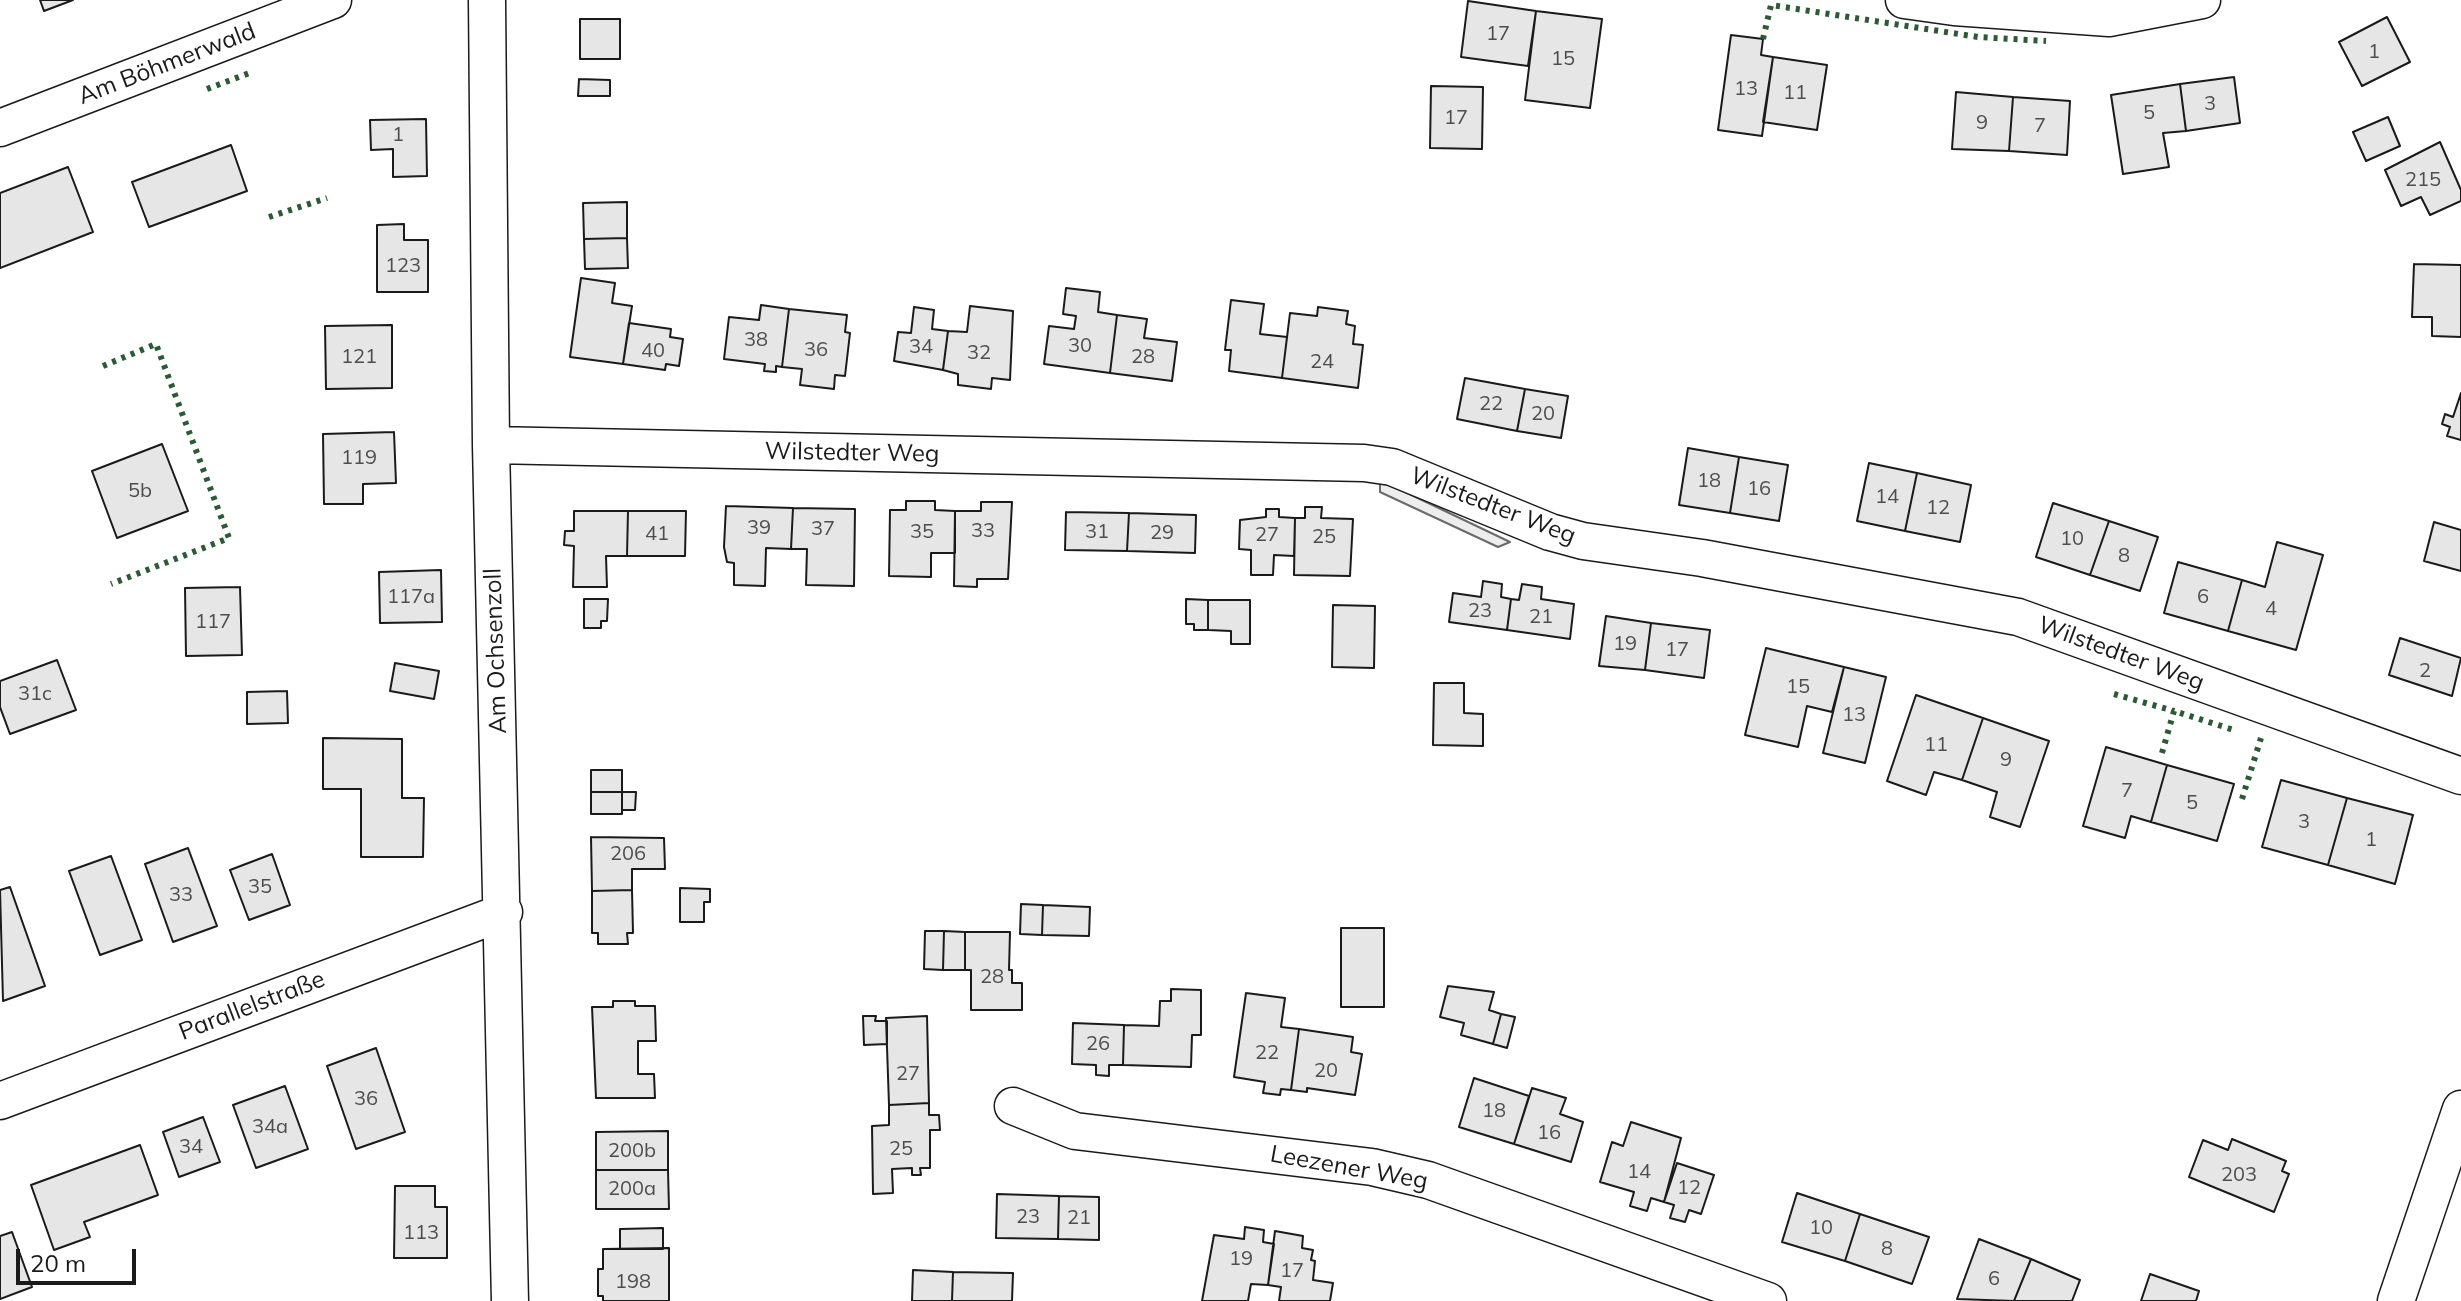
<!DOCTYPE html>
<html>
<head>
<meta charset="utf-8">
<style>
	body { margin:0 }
	#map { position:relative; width:2461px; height:1301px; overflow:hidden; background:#fff; font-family:Mulish,sans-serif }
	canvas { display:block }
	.scale { position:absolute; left:16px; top:1249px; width:120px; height:36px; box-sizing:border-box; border:4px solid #1a1a1a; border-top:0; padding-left:10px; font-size:24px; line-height:28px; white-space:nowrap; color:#1a1a1a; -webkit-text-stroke:6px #fff; paint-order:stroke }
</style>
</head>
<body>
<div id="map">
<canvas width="2461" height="1301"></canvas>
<div class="scale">20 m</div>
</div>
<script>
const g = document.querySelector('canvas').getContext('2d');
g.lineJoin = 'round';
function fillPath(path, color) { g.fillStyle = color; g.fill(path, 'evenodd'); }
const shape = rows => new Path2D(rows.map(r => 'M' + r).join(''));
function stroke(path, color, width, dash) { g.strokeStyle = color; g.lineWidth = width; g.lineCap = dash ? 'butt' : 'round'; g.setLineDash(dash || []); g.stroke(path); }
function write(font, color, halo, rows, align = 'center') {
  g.font = font + ' Mulish,sans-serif'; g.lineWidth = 6; g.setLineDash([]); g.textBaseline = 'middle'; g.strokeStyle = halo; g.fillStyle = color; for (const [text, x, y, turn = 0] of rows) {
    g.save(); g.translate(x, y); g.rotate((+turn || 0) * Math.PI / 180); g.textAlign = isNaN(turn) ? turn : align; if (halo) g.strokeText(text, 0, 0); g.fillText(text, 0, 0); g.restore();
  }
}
const built = shape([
	[1380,480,1510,542,1498,547,1380,492,1380,480]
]);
const building = shape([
	[40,0,73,0,44,11,40,0],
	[1468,1,1536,11,1528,66,1461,57,1468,1],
	[1536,11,1602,19,1590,108,1525,100,1536,11],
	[2387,17,2410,62,2362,86,2339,42,2387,17],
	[580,19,620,19,620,59,580,59,580,19],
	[1731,35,1763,39,1761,55,1773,57,1762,136,1718,130,1731,35],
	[1773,57,1827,65,1817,130,1763,122,1773,57],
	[2234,77,2240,123,2186,131,2180,84,2234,77],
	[579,79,610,80,610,96,578,96,579,79],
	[2180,84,2186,131,2163,133,2169,167,2123,174,2111,95,2180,84],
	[1431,86,1483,87,1482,149,1430,148,1431,86],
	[1956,92,2013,97,2009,151,1952,149,1956,92],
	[2013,97,2070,101,2067,155,2009,151,2013,97],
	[2388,117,2400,146,2366,161,2353,132,2388,117],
	[426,119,427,176,393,177,393,149,371,150,370,120,426,119],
	[2440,142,2461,190,2461,201,2430,215,2421,197,2401,206,2385,170,2440,142],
	[231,145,247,191,149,227,132,182,231,145],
	[68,167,93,232,0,268,0,193,68,167],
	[627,202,627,238,584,239,583,203,627,202],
	[404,224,404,240,428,240,428,292,377,292,377,225,404,224],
	[627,238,628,268,585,269,584,239,627,238],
	[2414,264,2461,265,2461,337,2432,336,2432,317,2412,317,2414,264],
	[581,278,615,283,612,303,632,306,623,364,570,357,581,278],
	[1066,288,1100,292,1098,312,1117,315,1110,373,1044,364,1049,326,1074,329,1076,316,1063,314,1066,288],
	[1231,300,1264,304,1260,334,1287,337,1282,378,1229,371,1231,350,1225,350,1231,300],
	[761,305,789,309,782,367,776,366,776,372,764,371,765,364,724,359,729,317,759,320,761,305],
	[970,306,1013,311,1010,380,992,378,991,389,958,385,958,374,943,370,948,331,967,332,970,306],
	[914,307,934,310,932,329,948,331,943,370,894,361,898,332,911,333,914,307],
	[1318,307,1348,311,1346,324,1355,326,1353,344,1363,345,1358,388,1282,378,1290,313,1317,316,1318,307],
	[789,309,847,315,845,332,850,333,845,376,835,375,834,389,800,385,802,369,782,367,789,309],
	[1117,315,1147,319,1144,338,1177,342,1172,381,1110,373,1117,315],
	[629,323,671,329,670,337,683,339,679,366,666,364,665,370,623,364,629,323],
	[392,325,392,388,326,389,325,326,392,325],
	[1465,378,1525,389,1517,431,1457,419,1465,378],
	[1525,389,1568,396,1561,438,1517,431,1525,389],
	[2461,393,2461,440,2447,436,2450,427,2442,424,2445,414,2453,417,2461,393],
	[394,432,396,483,363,484,363,504,324,504,323,434,394,432],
	[162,444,188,511,117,538,92,471,162,444],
	[1688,448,1739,457,1730,513,1679,505,1688,448],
	[1739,457,1788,465,1779,521,1730,513,1739,457],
	[1869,463,1917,473,1905,531,1857,521,1869,463],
	[1917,473,1971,485,1960,542,1905,531,1917,473],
	[906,501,935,501,935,510,955,511,955,553,931,553,931,577,889,576,890,510,906,510,906,501],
	[981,502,1012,502,1008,579,977,579,977,587,954,586,955,511,981,511,981,502],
	[2053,503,2109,521,2090,575,2036,557,2053,503],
	[726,506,793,508,791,549,766,548,765,586,734,585,734,563,727,562,724,547,726,506],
	[1305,507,1322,507,1321,518,1353,519,1350,576,1294,575,1295,518,1305,518,1305,507],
	[793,508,855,509,854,586,806,585,807,549,791,549,793,508],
	[1266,509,1279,509,1279,517,1295,518,1294,556,1274,555,1273,575,1251,575,1251,550,1239,549,1240,520,1266,517,1266,509],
	[574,511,628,511,627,556,606,556,607,587,573,587,574,546,564,545,565,531,574,531,574,511],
	[628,511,686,511,685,556,627,556,628,511],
	[1066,512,1129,513,1127,551,1065,550,1066,512],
	[1129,513,1196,515,1195,553,1127,551,1129,513],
	[2109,521,2158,537,2140,591,2090,575,2109,521],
	[2434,522,2461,530,2461,571,2424,561,2434,522],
	[2277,542,2323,555,2296,650,2228,631,2242,580,2265,587,2277,542],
	[2178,562,2242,580,2228,631,2164,613,2178,562],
	[441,570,442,622,380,623,379,572,441,570],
	[1483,581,1502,584,1501,597,1511,599,1507,630,1449,622,1453,593,1481,597,1483,581],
	[1522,584,1542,587,1541,599,1574,604,1570,639,1507,630,1511,599,1519,600,1522,584],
	[240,587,242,655,186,656,185,588,240,587],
	[584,599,608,599,607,621,601,621,601,628,584,628,584,599],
	[1186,599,1208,600,1208,630,1194,630,1194,624,1186,624,1186,599],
	[1208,600,1250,600,1250,644,1231,644,1231,631,1208,630,1208,600],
	[1333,605,1375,606,1374,668,1332,667,1333,605],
	[1606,616,1651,623,1645,670,1599,666,1606,616],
	[1651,623,1710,630,1704,678,1645,670,1651,623],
	[2400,638,2461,658,2452,696,2389,675,2400,638],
	[1766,648,1844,667,1832,712,1807,706,1798,747,1745,735,1766,648],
	[57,660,76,710,10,734,0,707,0,681,57,660],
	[395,663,439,671,434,699,390,691,395,663],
	[1844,667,1886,677,1865,763,1823,753,1844,667],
	[1434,683,1464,683,1464,713,1483,714,1483,746,1433,745,1434,683],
	[287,691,288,723,247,724,247,692,287,691],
	[1916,695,1983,718,1962,780,1934,772,1926,795,1887,781,1916,695],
	[1983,718,2049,741,2020,827,1990,817,1997,792,1962,780,1983,718],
	[323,738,402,739,402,798,424,798,423,857,361,857,361,789,323,789,323,738],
	[2106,747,2167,765,2151,822,2131,816,2125,838,2083,826,2106,747],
	[2167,765,2234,784,2217,841,2151,822,2167,765],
	[591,770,622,770,622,792,591,792,591,770],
	[2281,780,2347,798,2328,865,2262,847,2281,780],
	[591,792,622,792,622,814,591,814,591,792],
	[622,792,636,792,635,810,622,810,622,792],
	[2347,798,2413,815,2395,884,2328,865,2347,798],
	[591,837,664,838,665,869,632,869,632,890,592,891,591,837],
	[188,848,217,926,173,942,145,864,188,848],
	[272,854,290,905,249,920,230,870,272,854],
	[111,856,142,940,100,955,69,871,111,856],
	[10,887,45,986,3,1001,0,890,10,887],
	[680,888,710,889,710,902,704,902,704,922,680,922,680,888],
	[632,890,633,933,627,933,628,944,598,944,598,933,592,933,592,891,632,890],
	[1021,904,1043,905,1042,935,1020,934,1021,904],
	[1043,905,1090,907,1089,936,1042,935,1043,905],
	[1341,928,1384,928,1384,1007,1341,1007,1341,928],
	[925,931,944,931,943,970,924,969,925,931],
	[944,931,965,932,965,970,943,970,944,931],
	[965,932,1010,932,1009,970,1012,970,1012,983,1022,983,1022,1010,971,1010,971,970,965,970,965,932],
	[1448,986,1494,992,1489,1010,1501,1014,1493,1044,1461,1035,1464,1023,1440,1017,1448,986],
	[1171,989,1201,990,1201,1035,1192,1035,1191,1067,1123,1065,1124,1025,1159,1026,1160,1001,1171,1001,1171,989],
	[1246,993,1285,998,1281,1027,1299,1029,1291,1090,1281,1089,1280,1095,1263,1093,1265,1082,1234,1077,1246,993],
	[613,1001,635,1001,635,1006,655,1006,656,1041,638,1041,638,1074,654,1074,655,1098,596,1098,592,1007,613,1007,613,1001],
	[1501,1014,1515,1017,1507,1048,1493,1044,1501,1014],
	[863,1016,876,1016,875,1021,887,1021,887,1044,864,1045,863,1016],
	[927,1016,929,1103,889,1105,886,1018,927,1016],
	[1073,1023,1124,1025,1123,1065,1109,1065,1109,1076,1096,1075,1096,1065,1072,1064,1073,1023],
	[1299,1029,1353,1037,1351,1052,1362,1054,1355,1095,1307,1088,1307,1092,1291,1090,1299,1029],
	[376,1048,405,1132,356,1149,327,1066,376,1048],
	[1474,1078,1529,1096,1514,1144,1459,1127,1474,1078],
	[285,1086,308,1149,256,1168,233,1105,285,1086],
	[1532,1088,1566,1098,1560,1114,1583,1122,1571,1162,1514,1144,1532,1088],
	[929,1103,929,1115,939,1115,940,1130,930,1130,930,1168,920,1168,921,1175,912,1175,912,1168,892,1169,893,1193,873,1194,872,1126,889,1125,889,1105,929,1103],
	[203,1117,220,1162,179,1177,163,1132,203,1117],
	[1631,1122,1681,1138,1664,1202,1651,1198,1647,1211,1630,1206,1634,1192,1600,1182,1612,1142,1623,1146,1631,1122],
	[668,1131,668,1170,596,1170,596,1132,668,1131],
	[2232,1139,2286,1161,2282,1171,2289,1174,2274,1212,2189,1177,2203,1140,2228,1150,2232,1139],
	[140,1145,158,1195,84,1222,90,1237,54,1250,31,1185,140,1145],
	[1677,1163,1714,1175,1701,1214,1689,1210,1685,1222,1670,1218,1674,1205,1664,1202,1677,1163],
	[596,1170,668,1170,669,1209,596,1209,596,1170],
	[395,1186,435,1186,435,1207,447,1207,447,1258,394,1258,395,1186],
	[1797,1193,1860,1214,1845,1261,1782,1242,1797,1193],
	[997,1194,1059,1196,1058,1239,996,1238,997,1194],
	[1059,1196,1099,1197,1099,1240,1058,1239,1059,1196],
	[1860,1214,1929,1237,1912,1284,1845,1261,1860,1214],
	[1245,1227,1264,1230,1263,1242,1274,1244,1268,1285,1251,1284,1248,1301,1202,1301,1214,1235,1244,1239,1245,1227],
	[663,1228,663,1249,620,1249,620,1229,663,1228],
	[1275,1231,1303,1236,1302,1248,1313,1250,1311,1260,1315,1261,1313,1280,1333,1283,1330,1301,1279,1301,1281,1287,1268,1285,1275,1231],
	[12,1232,32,1287,0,1299,0,1236,12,1232],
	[1979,1239,2031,1259,2014,1301,1957,1299,1979,1239],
	[669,1248,669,1301,603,1301,603,1296,598,1296,598,1269,603,1269,603,1249,669,1248],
	[2031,1259,2080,1280,2072,1301,2014,1301,2031,1259],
	[913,1270,953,1272,952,1301,912,1301,913,1270],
	[953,1272,1013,1273,1012,1301,952,1301,953,1272],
	[2150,1274,2199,1291,2196,1301,2141,1301,2150,1274]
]);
const minor = shape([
	[487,0,491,445,510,1301],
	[1904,0,1954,7,2109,18,2202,0],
	[0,128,333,0],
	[491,445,1364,463,1392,467,1550,532,1583,541,1702,558,2018,617,2461,776],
	[0,1101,504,912],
	[1013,1106,1075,1131,1372,1167,1428,1180,1768,1301],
	[2396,1301,2461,1109]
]);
const hedge = shape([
	[1763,39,1771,5,1978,37,2046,41],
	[207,89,252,72],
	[269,217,327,198],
	[103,366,156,344,229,538,111,584],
	[2114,694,2174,711],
	[2162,753,2174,711,2237,731],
	[2242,799,2261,738]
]);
const numberNames = [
	["17",1498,34],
	["1",2374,52],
	["15",1563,59],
	["13",1746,89],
	["11",1795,93],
	["3",2210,104],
	["5",2149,113],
	["17",1456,118],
	["9",1982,123],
	["7",2040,126],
	["1",398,135],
	["215",2423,180],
	["123",403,266],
	["38",756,340],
	["30",1080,346],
	["34",921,347],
	["36",816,350],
	["40",653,351],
	["32",979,353],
	["121",359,357],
	["28",1143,357],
	["24",1322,362],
	["22",1491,404],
	["20",1543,414],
	["119",359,458],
	["18",1709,481],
	["16",1759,489],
	["5b",140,491],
	["14",1887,497],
	["12",1938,508],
	["39",759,528],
	["37",823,529],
	["33",983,531],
	["35",922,532],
	["31",1097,532],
	["29",1162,533],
	["41",657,534],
	["27",1267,535],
	["25",1324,537],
	["10",2072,539],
	["8",2124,556],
	["117a",411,597],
	["6",2203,597],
	["4",2271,609],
	["23",1480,611],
	["21",1541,617],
	["117",213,622],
	["19",1625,644],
	["17",1677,650],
	["2",2425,671],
	["15",1798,687],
	["31c",35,694],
	["13",1854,715],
	["11",1936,745],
	["9",2006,760],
	["7",2127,791],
	["5",2192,803],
	["3",2304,822],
	["1",2371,840],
	["206",628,854],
	["35",260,887],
	["33",181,895],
	["28",992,977],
	["26",1098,1044],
	["22",1267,1053],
	["20",1326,1071],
	["27",908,1074],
	["36",366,1099],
	["18",1494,1111],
	["34a",270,1127],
	["16",1549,1133],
	["34",191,1147],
	["25",901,1149],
	["200b",632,1151],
	["14",1639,1172],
	["203",2239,1175],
	["12",1689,1188],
	["200a",632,1189],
	["23",1028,1217],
	["21",1079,1218],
	["10",1821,1228],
	["113",421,1233],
	["8",1887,1249],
	["19",1241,1259],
	["17",1292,1271],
	["6",1994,1279],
	["198",633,1282]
];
const streetNames = [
	["Am Böhmerwald",167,64,-21],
	["Wilstedter Weg",852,453,1],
	["Wilstedter Weg",1493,506,21],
	["Am Ochsenzoll",496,651,-92],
	["Wilstedter Weg",2121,654,20],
	["Parallelstraße",252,1006,-21],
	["Leezener Weg",1349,1168,10]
];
fillPath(built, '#ededed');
stroke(built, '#6a6a6a', 2);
fillPath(building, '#e6e6e6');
stroke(building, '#1a1a1a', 2);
stroke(minor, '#1a1a1a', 39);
stroke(minor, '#fff', 36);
stroke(hedge, '#2b5a34', 6, [4, 6]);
write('20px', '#4d4d4d', null, numberNames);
write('24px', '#1a1a1a', '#fff', streetNames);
</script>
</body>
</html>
